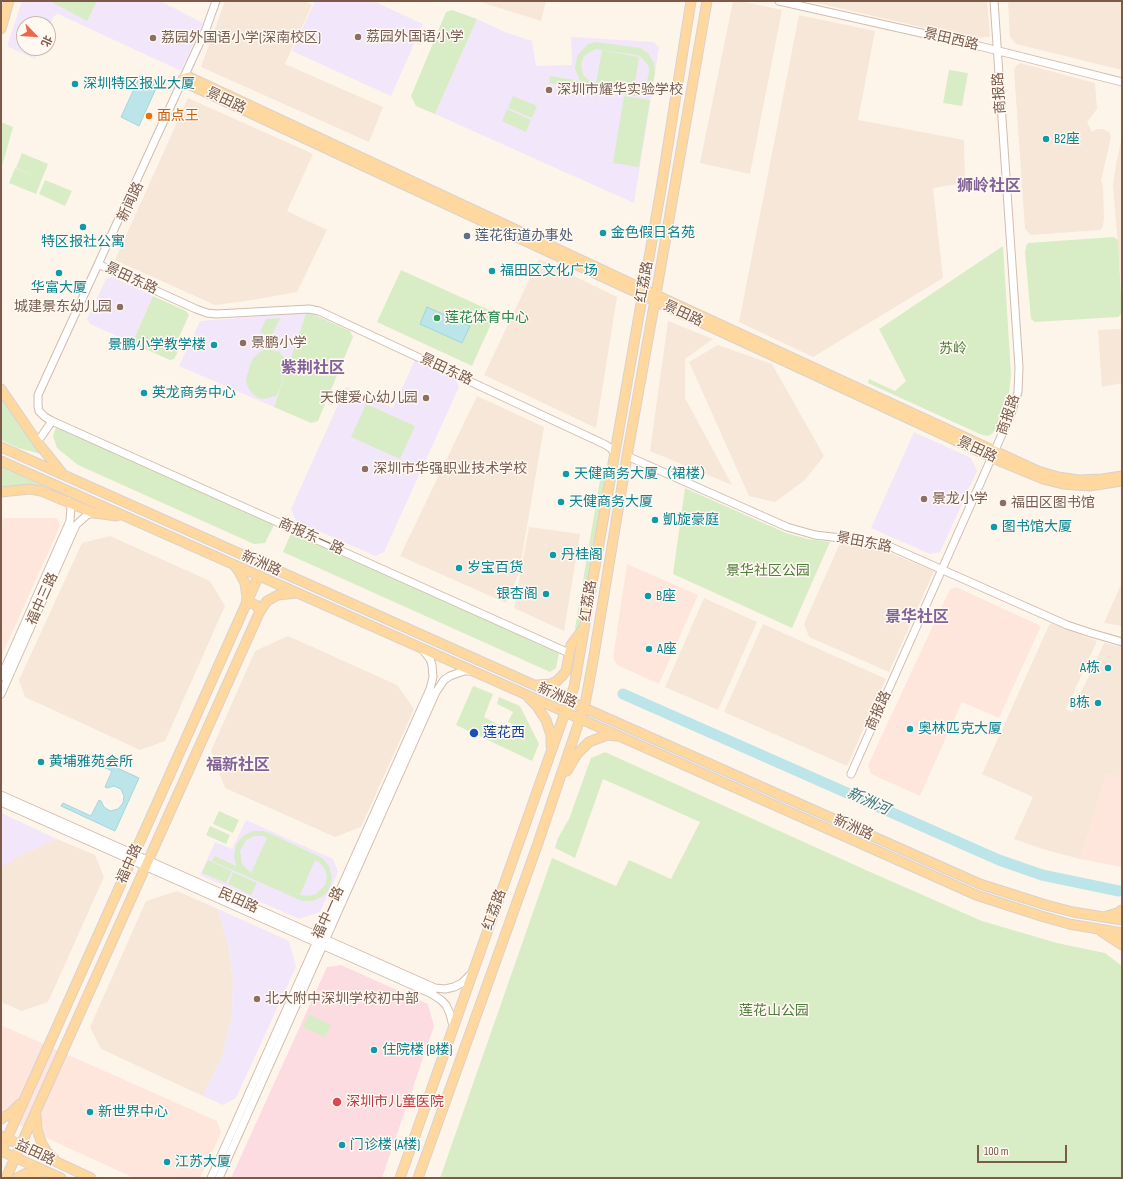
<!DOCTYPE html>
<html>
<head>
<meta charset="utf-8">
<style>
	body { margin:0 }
	#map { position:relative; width:1123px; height:1179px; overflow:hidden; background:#fef5ea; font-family:"Sofia Sans Condensed","Noto Sans SC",sans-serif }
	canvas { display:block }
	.frame { position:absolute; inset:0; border:2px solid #7b5a4a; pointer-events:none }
	.north { position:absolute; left:16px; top:16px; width:40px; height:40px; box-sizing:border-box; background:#fff9f2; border:1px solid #cab9af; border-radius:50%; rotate:115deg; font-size:11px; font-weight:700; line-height:16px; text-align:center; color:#7b5a4a }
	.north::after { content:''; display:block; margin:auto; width:14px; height:18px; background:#ee6749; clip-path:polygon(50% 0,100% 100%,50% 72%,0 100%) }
	.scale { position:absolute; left:977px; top:1145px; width:90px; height:18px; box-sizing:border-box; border:2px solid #7b5a4a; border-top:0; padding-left:5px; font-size:12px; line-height:14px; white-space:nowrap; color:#7b5a4a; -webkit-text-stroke:3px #fff9f2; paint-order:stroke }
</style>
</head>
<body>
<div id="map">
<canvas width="1123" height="1179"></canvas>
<div class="frame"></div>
<div class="north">北</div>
<div class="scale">100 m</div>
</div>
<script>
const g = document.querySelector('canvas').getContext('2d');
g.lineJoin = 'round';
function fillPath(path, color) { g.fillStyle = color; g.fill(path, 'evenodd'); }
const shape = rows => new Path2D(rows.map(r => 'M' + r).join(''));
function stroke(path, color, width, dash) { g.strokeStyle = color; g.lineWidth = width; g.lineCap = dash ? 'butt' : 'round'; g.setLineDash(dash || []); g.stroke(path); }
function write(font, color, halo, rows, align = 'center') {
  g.font = font + ' "Sofia Sans Condensed","Noto Sans SC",sans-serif'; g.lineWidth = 3; g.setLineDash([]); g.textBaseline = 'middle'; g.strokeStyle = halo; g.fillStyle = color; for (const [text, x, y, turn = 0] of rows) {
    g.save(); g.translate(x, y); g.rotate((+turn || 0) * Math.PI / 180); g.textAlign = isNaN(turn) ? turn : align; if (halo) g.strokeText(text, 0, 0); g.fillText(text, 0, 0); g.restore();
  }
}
const residential = shape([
	[225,1,304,1,312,5,285,64,383,107,369,142,201,67],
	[477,1,546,1,541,21],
	[733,1,740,1,782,10,750,174,700,163],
	[808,1,987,1,990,37,969,38],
	[1008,1,1122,1,1122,70,1016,44,1010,37],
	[799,15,875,31,858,120,964,140,965,183,933,188,943,278,813,357,739,322],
	[1020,63,1095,83,1097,109,1087,122,1092,132,1097,129,1103,129,1109,132,1111,137,1101,181,1103,186,1104,219,1103,226,1100,230,1031,235,1025,229,1014,70,1016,66],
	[188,98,313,154,287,211,327,230,297,292,246,301,215,305,115,260],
	[1122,136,1122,296,1113,185,1116,164],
	[539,259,617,297,596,428,484,375],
	[668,321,713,339,685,359,685,398,732,485,650,451],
	[1122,329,1122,383,1102,387,1098,330],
	[718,345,772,364,824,456,805,480,775,502,749,496,689,362],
	[477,396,544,427,519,573,506,603,400,556],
	[529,527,580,534,564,631,514,608],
	[110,536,210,581,225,606,165,741,140,750,25,697,19,680,82,543],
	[840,543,866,547,888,552,934,571,889,672,809,637,804,624],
	[1122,582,1122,626,1104,623],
	[704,598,757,622,718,710,665,687],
	[1050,623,1097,641,1066,709,1072,712,1104,643,1122,647,1122,778,1107,774,1080,859,1046,850,1014,839,1033,797,982,774],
	[763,624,886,679,847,766,724,712],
	[288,636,397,685,414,709,361,827,335,837,225,788,211,751,255,651],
	[57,839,95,855,104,877,48,1002,22,1011,1,1002,1,867,18,856],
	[177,891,218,909,228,944,233,980,232,1018,222,1056,203,1096,101,1049,90,1027,146,901]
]);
const commercial = shape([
	[4,518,57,518,60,526,1,657,1,523],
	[627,564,698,595,659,684,619,666,615,662,613,657],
	[956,587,1041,626,999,718,962,702,920,796,871,774,868,765,950,589],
	[1107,774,1122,778,1122,867,1080,859],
	[1,1025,217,1121,221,1133,200,1178,134,1178,1,1117]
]);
const education = shape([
	[22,1,160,1,203,23,181,71,58,14,54,16,48,29,48,24,24,24,24,48,39,48,35,59,7,46],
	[315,1,373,1,423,24,391,96,292,51],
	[477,19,505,32,532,41,536,66,572,65,571,37,654,42,659,48,634,203,435,114],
	[112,277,153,296,132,343,90,324,87,319,106,279],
	[306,313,274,407,179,366,200,321],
	[415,360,456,380,459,387,384,552,375,556,296,521,291,509,346,387,393,408],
	[914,432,971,458,977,471,940,552,930,554,871,528],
	[1,813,57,839,21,855,1,868],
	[246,820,333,859,338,872,320,912,299,919,200,875,215,842,232,849],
	[218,909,289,941,296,967,236,1098,223,1105,203,1096,222,1056,232,1018,233,980,228,944]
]);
const medical = shape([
	[341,965,428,1004,434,1026,382,1178,231,1178,327,967]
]);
const green = shape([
	[50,1,97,1,87,21],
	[452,10,477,19,435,114,416,106,411,96,446,12],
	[596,42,640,48,648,53,654,63,655,73,653,83,647,91,644,94,635,96,549,83,550,76,580,81,575,68,577,56,588,44],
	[596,49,637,55,641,57,647,64,649,68,649,72,647,81,642,86,634,89,639,57,602,50,596,83,632,90,591,82,583,75,581,64,584,56,588,53],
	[949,70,968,73,962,106,943,103],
	[513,96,537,106,532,118,508,108],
	[624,96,650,100,639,167,613,163],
	[507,109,531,120,526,132,502,121],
	[1,122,13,127,1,170],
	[22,153,48,164,42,179,16,168],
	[15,168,42,179,36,194,9,183],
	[45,180,72,191,65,206,39,194],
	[1114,237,1118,240,1122,313,1118,317,1035,322,1031,319,1025,252,1026,247,1028,243],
	[1003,246,1011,375,1009,395,1003,413,995,430,992,434,988,436,982,435,868,383,869,379,895,391,906,381,879,329],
	[401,270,496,313,472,366,377,322],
	[153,296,186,311,189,315,175,346,180,348,174,359,170,360,132,343],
	[306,313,313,314,350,331,353,337,318,421,311,423,274,407],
	[280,318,271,337,260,332,266,319],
	[268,349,279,352,284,358,287,368,279,391,276,396,263,399,258,398,250,391,247,385,246,379,251,362,254,357,263,350],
	[1,397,38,449,41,454,18,448,1,440],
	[366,404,415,426,400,459,351,437],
	[56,427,274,525,265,543,254,544,78,465,57,448,53,436],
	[1,466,42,484,42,486,33,484,1,487],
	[601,474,608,475,582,625,576,631,575,628],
	[685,488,786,533,808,539,830,542,792,628,673,574],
	[291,533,559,653,556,668,550,672,283,552],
	[473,686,493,694,484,717,509,730,512,724,508,722,513,712,497,704,499,697,520,706,539,744,532,761,456,725],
	[605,752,868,871,982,921,1057,943,1105,953,1122,966,1122,1178,440,1178,552,858,616,886,629,860,671,879,700,822,603,779,575,858,555,848,558,838,569,819,591,758],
	[219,811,239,820,233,833,213,824],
	[210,826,230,835,226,844,206,835],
	[253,831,264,831,269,833,322,858,329,866,332,877,330,887,327,892,323,896,313,901,302,901,212,861,215,856,236,866,234,856,236,845,243,836],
	[254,836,263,836,267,838,251,873,242,864,240,851,246,840],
	[315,860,319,862,325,869,327,877,325,885,316,894,308,896,300,895],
	[208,860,232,871,226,883,202,873],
	[233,872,257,883,251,895,228,884],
	[309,1014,331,1025,325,1037,303,1027]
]);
const water = shape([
	[140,76,158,84,139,126,121,117,140,76],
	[427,307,470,326,462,343,420,324,427,307],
	[85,753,139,778,115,831,61,806,63,803,91,816,99,800,101,801,104,807,110,811,118,809,123,803,124,796,121,789,114,786,107,788,105,787,112,771,83,758,85,753]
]);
const river = shape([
	[623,694,999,860,1042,875,1119,891]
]);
const minor = shape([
	[779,1,979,46,1122,82],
	[99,263,102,266,196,309,207,313,216,314,309,309,319,311,604,444,612,449,614,455],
	[52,421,569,653],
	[41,437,52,421,45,417,39,411,38,406,38,395,206,29,216,1],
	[627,456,787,527,815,535,867,541,891,547,1067,625,1091,633,1122,642],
	[1,677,70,521,71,507,68,501],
	[1,694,76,525,87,515,94,513],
	[851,774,1011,414,1018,392,1019,367,994,1],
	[1,795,435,988,445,989,454,987,462,983,472,973],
	[1,802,432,994,441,1000,446,1005,450,1014,453,1026],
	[211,1178,430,689,433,677,432,665,430,659,423,650],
	[219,1178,436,692,444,680,450,676,464,671,471,671]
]);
const major = shape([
	[1,29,9,1],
	[1,389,38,443,62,473],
	[1,447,570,701,584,708,582,714],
	[1,461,947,882,976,895,1041,916,1069,924,1122,933],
	[1122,476,1102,479,1079,480,1058,477,1038,471,643,289,189,77,183,79,186,83,370,169,1002,462,1043,479,1063,484,1089,486,1122,481],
	[1,492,30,489,41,491,94,513,117,516],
	[234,565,238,570,245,583,247,597,246,604,251,603,256,605,260,611],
	[537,685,551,684,557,681,562,676,566,671,571,645,583,629],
	[529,698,536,705,546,720,551,735,551,746],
	[580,706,980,884,1046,905,1073,912,1122,920],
	[567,771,577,754,589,742,607,735,616,736],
	[1107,916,1117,913,1122,910],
	[1102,932,1122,945],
	[36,1115,37,1130,42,1144,47,1152,54,1159],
	[1,1119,11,1113,20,1104],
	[1,1136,91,1178],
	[1,1151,61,1178],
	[1,1152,259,575],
	[6,1178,260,611,267,601,278,595,296,593],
	[17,1178,27,1173,45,1172],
	[400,1178,574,687,661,189,691,1],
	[418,1178,537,846,585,704,593,661,627,456,652,317,707,1]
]);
const markers = [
	[358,37,4,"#8d6e63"],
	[153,38,4,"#8d6e63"],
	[75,84,4,"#0f9aa8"],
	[549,90,4,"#8d6e63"],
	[149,116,4,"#e8710a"],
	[1046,139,4,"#0f9aa8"],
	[83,227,4,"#0f9aa8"],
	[603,233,4,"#0f9aa8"],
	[467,236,4,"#5c6f8a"],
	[492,271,4,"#0f9aa8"],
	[59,273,4,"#0f9aa8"],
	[120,307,4,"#8d6e63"],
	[437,318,4,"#2e9e5b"],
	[243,343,4,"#8d6e63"],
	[214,345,4,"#0f9aa8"],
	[144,393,4,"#0f9aa8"],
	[426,398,4,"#8d6e63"],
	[365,469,4,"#8d6e63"],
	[566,474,4,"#0f9aa8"],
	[924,499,4,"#8d6e63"],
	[561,502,4,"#0f9aa8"],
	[1003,503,4,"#8d6e63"],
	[655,520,4,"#0f9aa8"],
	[994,527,4,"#0f9aa8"],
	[553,555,4,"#0f9aa8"],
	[459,568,4,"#0f9aa8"],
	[546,594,4,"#0f9aa8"],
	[648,596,4,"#0f9aa8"],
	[649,649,4,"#0f9aa8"],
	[1108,668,4,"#0f9aa8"],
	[1098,703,4,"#0f9aa8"],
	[910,729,4,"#0f9aa8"],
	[474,733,5,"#1a4fb4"],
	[41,762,4,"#0f9aa8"],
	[257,999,4,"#8d6e63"],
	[374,1050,4,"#0f9aa8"],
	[337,1102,5,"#e0444e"],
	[90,1112,4,"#0f9aa8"],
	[342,1145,4,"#0f9aa8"],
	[167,1162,4,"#0f9aa8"]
];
const educationNames = [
	["荔园外国语小学",366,37],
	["荔园外国语小学(深南校区)",161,38],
	["深圳市耀华实验学校",557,90],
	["城建景东幼儿园",112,307,"right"],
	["景鹏小学",251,343],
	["天健爱心幼儿园",418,398,"right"],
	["深圳市华强职业技术学校",373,469],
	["景龙小学",932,499],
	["福田区图书馆",1011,503],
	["北大附中深圳学校初中部",265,999]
];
const streetNames = [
	["景田西路",951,40,13],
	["商报路",1000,93,-94],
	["景田路",226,101,25],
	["新闻路",131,202,-65],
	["景田东路",131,279,25],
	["红荔路",645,282,-80],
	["景田路",683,314,25],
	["景田东路",446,370,25],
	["商报路",1009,415,-71],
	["景田路",977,450,25],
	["商报东一路",311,537,24],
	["景田东路",864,543,11],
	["新洲路",261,564,24],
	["福中三路",43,599,-66],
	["红荔路",589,601,-81],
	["新洲路",557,696,24],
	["商报路",879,711,-66],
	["新洲路",853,828,24],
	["福中路",130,864,-66],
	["民田路",238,901,24],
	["红荔路",495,910,-70],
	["福中一路",329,913,-66],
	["益田路",35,1153,25]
];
const cultureNames = [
	["深圳特区报业大厦",83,84],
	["B2座",1054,139],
	["金色假日名苑",611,233],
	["特区报社公寓",83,242,"center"],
	["福田区文化广场",500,271],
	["华富大厦",59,288,"center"],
	["景鹏小学教学楼",206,345,"right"],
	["英龙商务中心",152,393],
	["天健商务大厦（裙楼）",574,474],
	["天健商务大厦",569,502],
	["凱旋豪庭",663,520],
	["图书馆大厦",1002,527],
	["丹桂阁",561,555],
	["岁宝百货",467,568],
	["银杏阁",538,594,"right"],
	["B座",656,596],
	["A座",657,649],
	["A栋",1100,668,"right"],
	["B栋",1090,703,"right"],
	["奥林匹克大厦",918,729],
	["黄埔雅苑会所",49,762],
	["住院楼 (B楼)",382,1050],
	["新世界中心",98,1112],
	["门诊楼 (A楼)",350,1145],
	["江苏大厦",175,1162]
];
const foodNames = [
	["面点王",157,116]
];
const serviceNames = [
	["莲花街道办事处",475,236]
];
const leisureNames = [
	["莲花体育中心",445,318]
];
const parkNames = [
	["苏岭",953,349],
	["景华社区公园",768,571],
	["莲花山公园",774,1011]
];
const transitNames = [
	["莲花西",483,733]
];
const healthNames = [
	["深圳市儿童医院",346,1102]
];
const waterNames = [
	["新洲河",868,802,24]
];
const quarterNames = [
	["狮岭社区",989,187],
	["紫荆社区",313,369],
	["景华社区",917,618],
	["福新社区",238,766]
];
fillPath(residential, '#f6e7d8');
fillPath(commercial, '#fee6dd');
fillPath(education, '#f2e6fb');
fillPath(medical, '#fcdce1');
fillPath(green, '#d8edc6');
fillPath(water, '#bce5ea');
stroke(water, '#a2d5dc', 1);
stroke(river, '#bce5ea', 11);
stroke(minor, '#d2bcae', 9);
stroke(major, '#dad1cc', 11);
stroke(minor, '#fff', 7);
stroke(major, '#ffd8a0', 9);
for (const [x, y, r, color] of markers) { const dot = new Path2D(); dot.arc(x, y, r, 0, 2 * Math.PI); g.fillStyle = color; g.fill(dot); stroke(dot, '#fff9f2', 1.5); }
write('14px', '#785e54', '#fff9f2', educationNames, 'left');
write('14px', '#7b5a4a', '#fff9f2', streetNames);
write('14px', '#0d838f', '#fff9f2', cultureNames, 'left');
write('14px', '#c56008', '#fff9f2', foodNames, 'left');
write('14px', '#4e5e75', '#fff9f2', serviceNames, 'left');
write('14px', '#27864d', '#fff9f2', leisureNames, 'left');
write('14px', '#527b3f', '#fff9f2', parkNames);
write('14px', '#164399', '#fff9f2', transitNames, 'left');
write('14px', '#be3a42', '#fff9f2', healthNames, 'left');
write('italic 15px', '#3c7881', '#fff9f2', waterNames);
write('bold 16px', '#836397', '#fff9f2', quarterNames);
</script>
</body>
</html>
